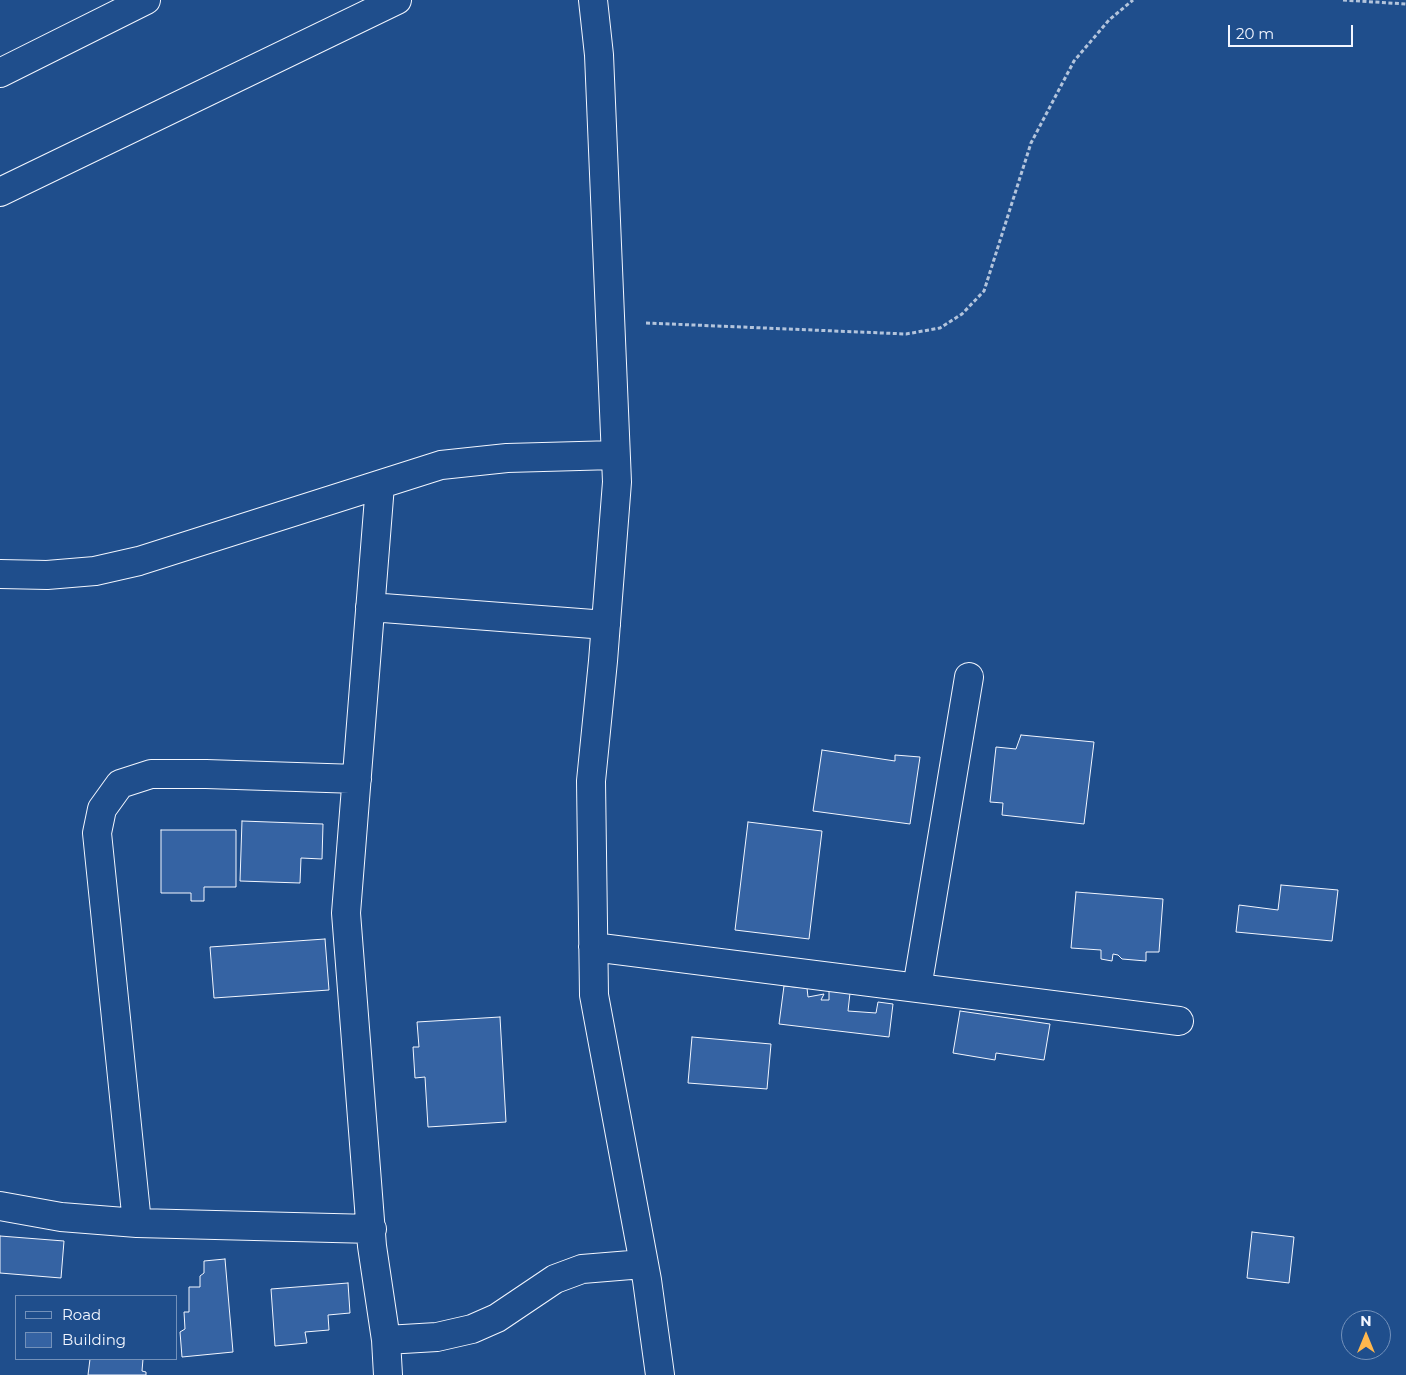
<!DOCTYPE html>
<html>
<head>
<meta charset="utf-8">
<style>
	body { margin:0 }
	#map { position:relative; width:1406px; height:1375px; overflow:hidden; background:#1f4e8c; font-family:Montserrat,sans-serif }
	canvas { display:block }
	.legend { position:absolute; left:15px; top:1295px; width:162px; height:65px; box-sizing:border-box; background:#1f4e8c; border:1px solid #7391ba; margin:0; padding:6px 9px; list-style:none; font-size:15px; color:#f2f6ff }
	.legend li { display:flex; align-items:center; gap:10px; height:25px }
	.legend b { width:25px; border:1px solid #7391ba }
	.north { position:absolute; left:1341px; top:1310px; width:50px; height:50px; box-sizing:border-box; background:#1f4e8c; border:1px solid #7391ba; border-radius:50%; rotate:0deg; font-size:14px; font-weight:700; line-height:20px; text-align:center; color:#f2f6ff }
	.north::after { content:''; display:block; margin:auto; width:18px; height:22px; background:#ffb74d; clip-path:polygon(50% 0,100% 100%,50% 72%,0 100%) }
	.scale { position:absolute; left:1228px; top:25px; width:125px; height:22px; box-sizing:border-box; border:2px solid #f2f6ff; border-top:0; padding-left:6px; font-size:15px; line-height:18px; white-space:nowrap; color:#f2f6ff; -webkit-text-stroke:4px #1f4e8c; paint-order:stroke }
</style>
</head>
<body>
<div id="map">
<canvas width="1406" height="1375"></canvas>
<ul class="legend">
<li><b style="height:6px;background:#1f4e8c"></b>Road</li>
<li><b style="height:14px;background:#3563a3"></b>Building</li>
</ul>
<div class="north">N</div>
<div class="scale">20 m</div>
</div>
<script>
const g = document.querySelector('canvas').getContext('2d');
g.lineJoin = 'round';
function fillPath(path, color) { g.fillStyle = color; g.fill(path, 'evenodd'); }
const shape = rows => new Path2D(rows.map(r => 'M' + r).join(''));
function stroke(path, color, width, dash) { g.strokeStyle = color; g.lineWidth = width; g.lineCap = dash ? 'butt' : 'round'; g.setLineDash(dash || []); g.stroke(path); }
const building = shape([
	[1021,735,1094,742,1084,824,1002,815,1003,803,990,802,996,747,1016,749,1021,735],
	[822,750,895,761,895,755,920,757,910,824,813,811,822,750],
	[242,821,323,824,322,859,301,858,300,883,240,881,242,821],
	[748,822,822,831,809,939,735,930,748,822],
	[161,830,236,830,236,887,204,887,204,901,191,901,191,893,161,893,161,830],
	[1281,885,1338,890,1332,941,1236,932,1239,905,1278,910,1281,885],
	[1076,892,1163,899,1159,952,1146,952,1146,961,1122,959,1118,955,1113,954,1112,961,1101,959,1101,950,1071,948,1076,892],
	[325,939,329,990,214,998,210,947,325,939],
	[784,986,807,988,808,997,824,994,821,1000,829,1000,829,991,850,993,848,1011,876,1013,878,1002,893,1004,889,1037,779,1024,784,986],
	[960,1011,1050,1024,1044,1060,996,1053,995,1060,953,1053,960,1011],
	[500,1017,506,1122,428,1127,425,1077,415,1078,413,1047,419,1047,417,1022,500,1017],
	[692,1037,771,1044,767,1089,688,1083,692,1037],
	[1252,1232,1294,1237,1289,1283,1247,1278,1252,1232],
	[0,1236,64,1241,61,1278,0,1273,0,1236],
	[225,1259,233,1352,182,1357,180,1332,185,1329,184,1312,189,1312,189,1287,200,1287,200,1276,204,1273,204,1261,225,1259],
	[348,1283,350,1313,328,1315,329,1330,305,1332,307,1343,275,1346,271,1289,348,1283],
	[90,1359,143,1359,142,1371,146,1372,146,1375,88,1375,90,1359]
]);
const path = shape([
	[1343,0,1406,4],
	[646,323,906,334,940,328,962,314,984,291,1031,143,1074,61,1109,20,1133,0]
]);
const minor = shape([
	[593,0,599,55,617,482,603,661,591,781,594,995,647,1280,660,1375],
	[0,192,397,0],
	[380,485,346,913,372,1246,386,1340,388,1375],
	[0,574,47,575,95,571,139,561,441,465,507,458,615,455],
	[370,607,606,625],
	[593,947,1179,1021],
	[917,988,969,677],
	[0,1206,61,1217,137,1223,372,1229],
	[137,1223,97,833,102,809,120,784,151,774,206,774,357,779],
	[386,1340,437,1337,472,1329,497,1318,555,1279,582,1269,643,1264]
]);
const trunk = shape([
	[0,73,146,0]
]);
fillPath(building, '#3563a3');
stroke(building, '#f2f6ff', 1);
stroke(minor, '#f2f6ff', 30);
stroke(trunk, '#f2f6ff', 30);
stroke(path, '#b3c4dc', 3, [4, 2.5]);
stroke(minor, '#1f4e8c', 28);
stroke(trunk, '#1f4e8c', 28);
</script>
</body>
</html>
